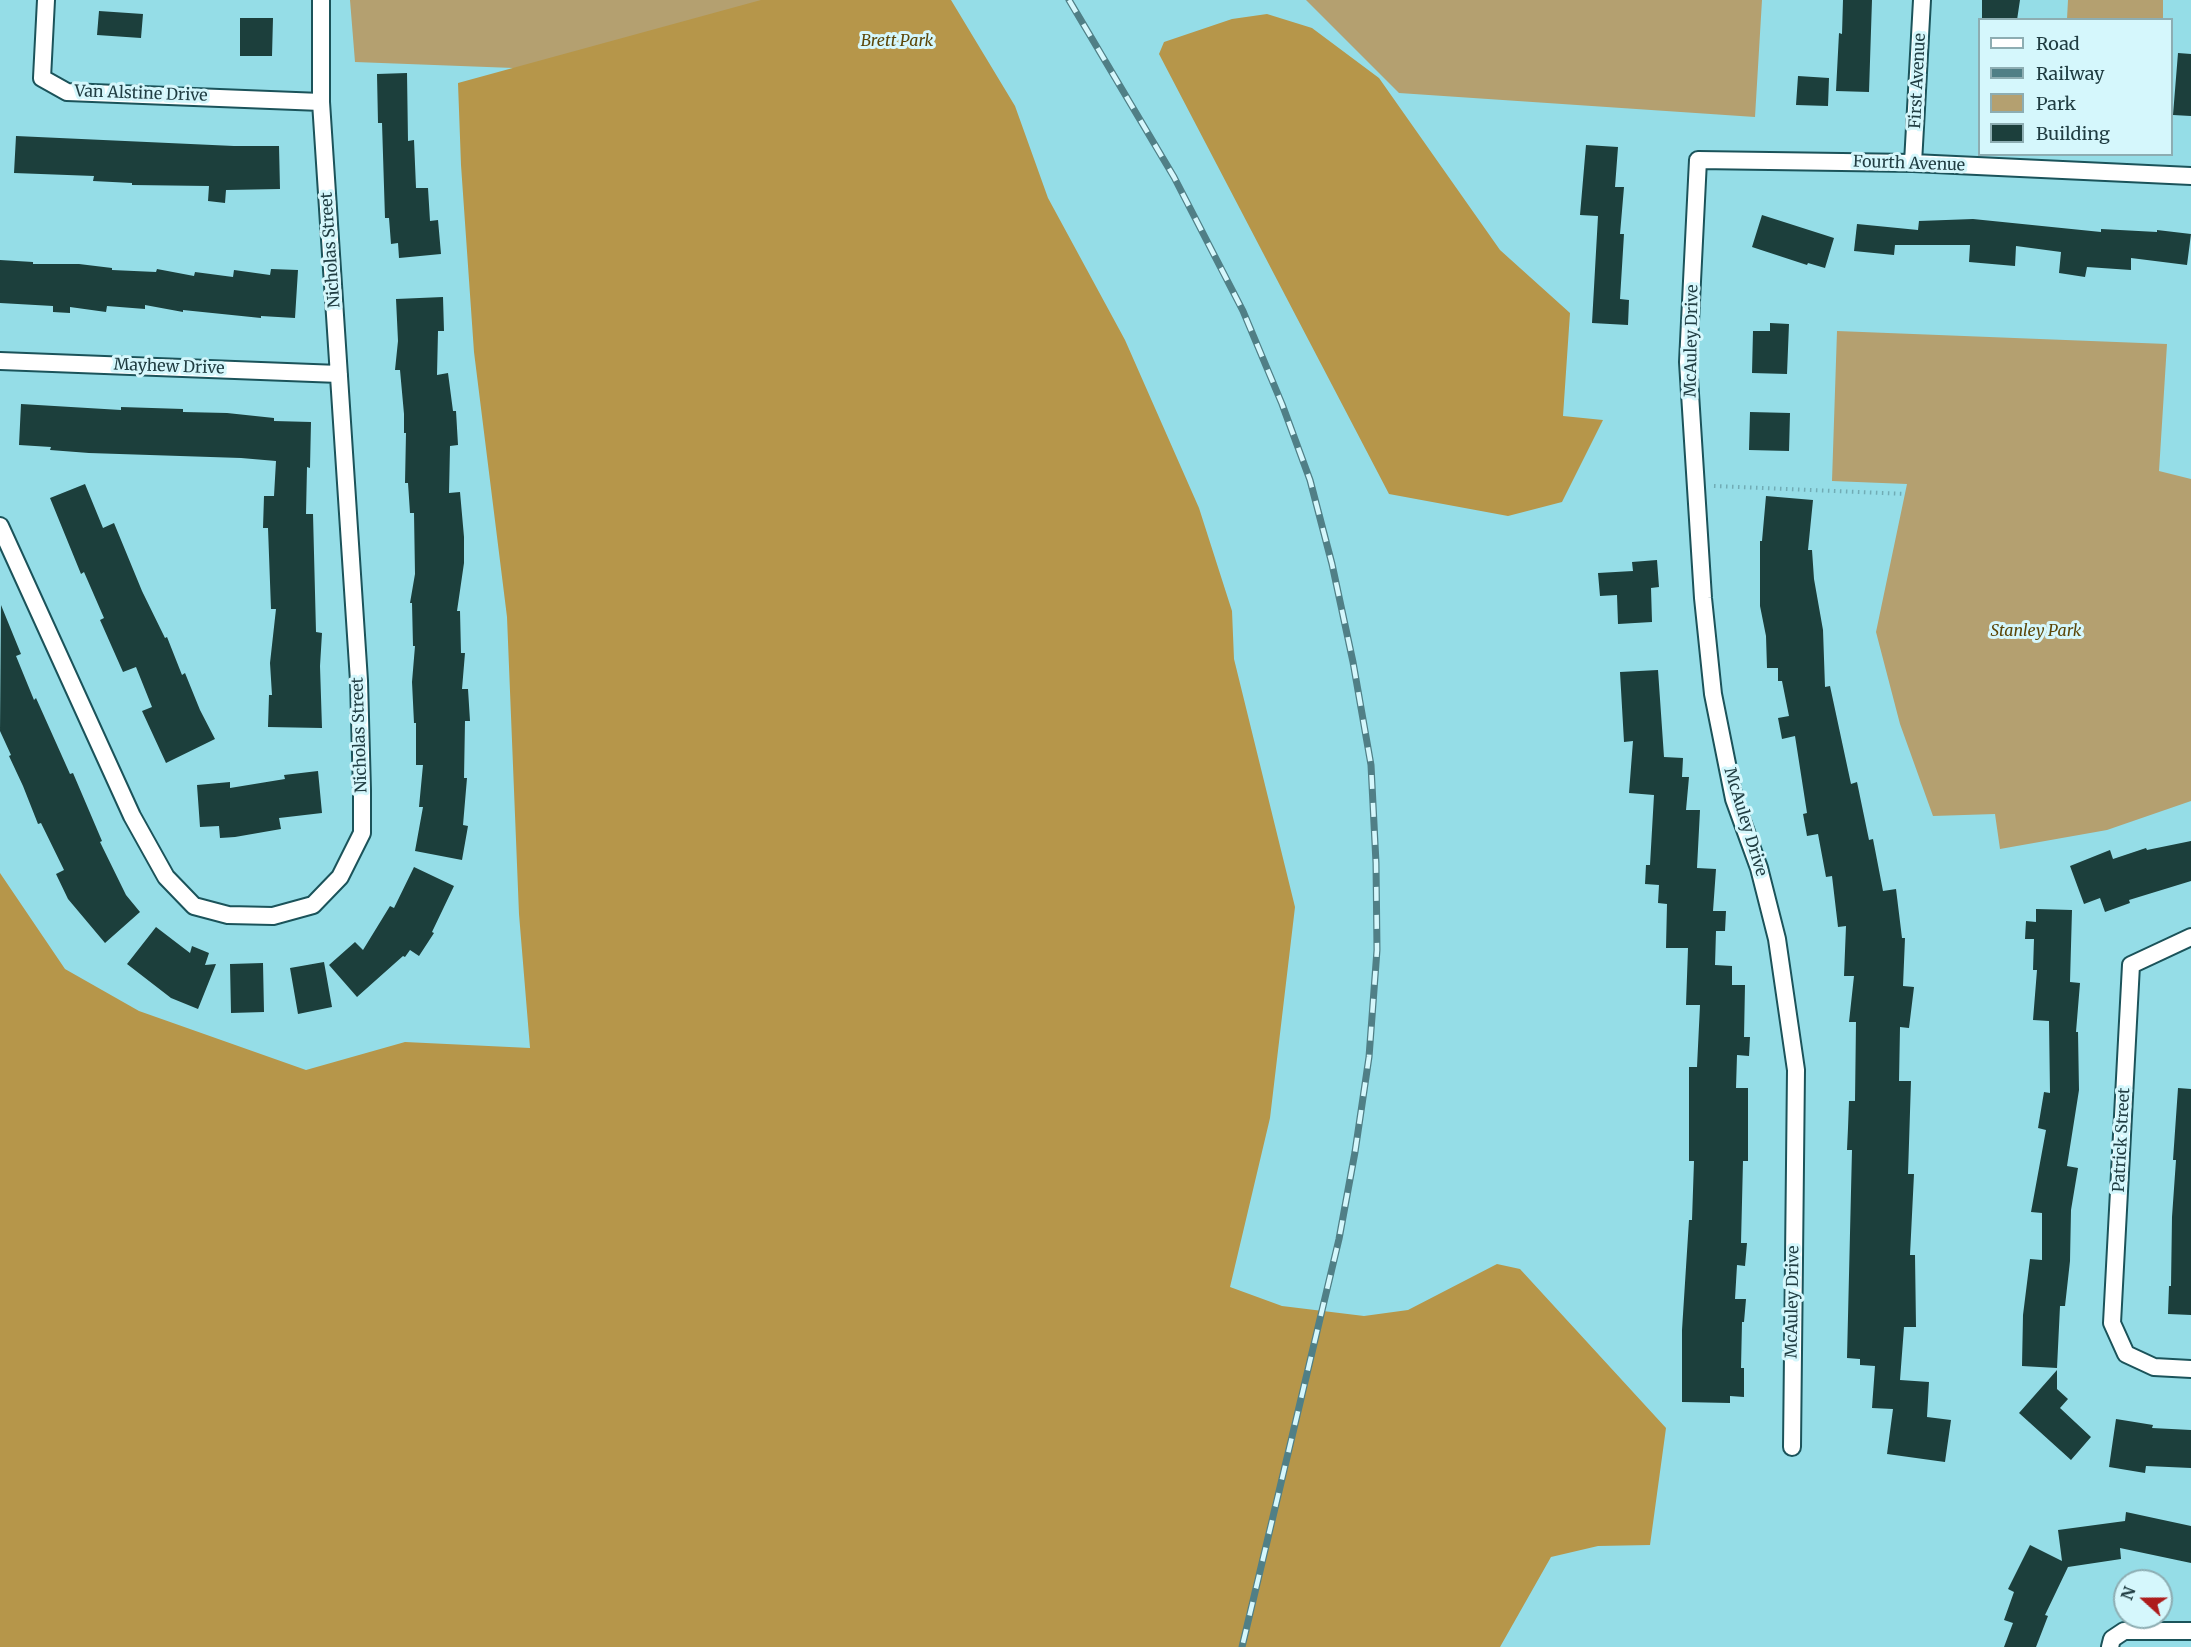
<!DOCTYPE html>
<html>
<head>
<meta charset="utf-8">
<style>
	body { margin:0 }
	#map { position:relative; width:2191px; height:1647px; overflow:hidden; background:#95dde7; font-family:Merriweather,serif }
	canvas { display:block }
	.legend { position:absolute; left:1978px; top:18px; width:195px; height:138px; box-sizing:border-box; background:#d5f7fc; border:2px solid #8dadb2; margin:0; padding:8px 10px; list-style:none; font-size:18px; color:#203d42 }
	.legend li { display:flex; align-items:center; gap:12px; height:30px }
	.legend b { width:30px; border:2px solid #8dadb2 }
	.north { position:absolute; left:2113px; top:1569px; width:60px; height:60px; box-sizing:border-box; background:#d5f7fc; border:2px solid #8dadb2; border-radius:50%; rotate:291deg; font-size:16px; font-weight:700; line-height:24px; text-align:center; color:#203d42 }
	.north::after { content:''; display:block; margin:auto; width:21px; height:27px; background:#ad1c1c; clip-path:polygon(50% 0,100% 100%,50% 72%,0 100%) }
</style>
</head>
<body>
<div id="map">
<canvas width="2191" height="1647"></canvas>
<ul class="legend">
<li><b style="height:8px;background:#fff"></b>Road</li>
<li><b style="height:8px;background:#507f86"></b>Railway</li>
<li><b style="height:16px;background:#b4a070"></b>Park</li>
<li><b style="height:16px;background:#1c3f3c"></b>Building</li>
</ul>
<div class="north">N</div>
</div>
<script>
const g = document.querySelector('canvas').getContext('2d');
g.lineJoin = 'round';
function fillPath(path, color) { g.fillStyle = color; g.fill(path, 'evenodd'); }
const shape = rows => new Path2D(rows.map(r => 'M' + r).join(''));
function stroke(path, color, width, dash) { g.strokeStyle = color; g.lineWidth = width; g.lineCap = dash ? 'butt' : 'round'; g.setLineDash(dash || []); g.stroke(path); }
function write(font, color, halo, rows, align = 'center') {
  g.font = font + ' Merriweather,serif'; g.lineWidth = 6; g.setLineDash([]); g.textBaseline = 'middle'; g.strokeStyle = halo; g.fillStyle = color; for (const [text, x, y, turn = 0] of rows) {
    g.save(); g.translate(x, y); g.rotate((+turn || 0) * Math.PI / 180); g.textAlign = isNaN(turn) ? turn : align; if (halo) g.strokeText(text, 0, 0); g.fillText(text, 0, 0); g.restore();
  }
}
const green = shape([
	[350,0,920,0,989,86,355,62],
	[1306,0,1762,0,1755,117,1399,93],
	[2068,0,2163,0,2163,19,2067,19],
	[1837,331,2167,344,2159,471,2191,479,2191,801,2107,830,2000,849,1995,814,1933,816,1900,724,1876,632,1907,484,1832,481]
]);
const forest = shape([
	[761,0,951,0,1015,106,1048,198,1125,340,1199,508,1232,611,1234,659,1295,907,1270,1118,1230,1287,1282,1306,1364,1316,1408,1310,1497,1264,1520,1269,1666,1428,1650,1545,1598,1546,1551,1557,1500,1647,0,1647,0,873,65,969,139,1011,306,1070,405,1042,530,1048,519,914,507,617,474,352,461,165,458,83],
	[1267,14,1312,28,1379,78,1500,250,1570,313,1563,416,1603,420,1562,502,1508,516,1389,494,1159,54,1164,42,1232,19]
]);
const building = shape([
	[1843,0,1872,0,1869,92,1836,91,1839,33,1842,34],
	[1982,0,2020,0,2017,20,1982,20],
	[99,11,143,14,141,38,97,35],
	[240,18,273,18,272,56,240,56],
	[2178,53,2191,54,2191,116,2173,115],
	[407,73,408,141,414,140,416,188,428,188,430,221,438,220,441,254,399,258,398,243,391,244,389,218,385,218,382,123,378,123,377,74],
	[1798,76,1829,78,1828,106,1796,105],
	[16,136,234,146,279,146,280,189,226,190,225,203,208,201,209,186,132,185,132,183,93,181,94,176,14,173],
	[1586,145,1618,147,1615,187,1624,187,1620,234,1624,234,1620,299,1629,300,1628,325,1592,323,1598,216,1580,215],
	[1762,215,1834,238,1825,268,1808,263,1807,265,1752,247],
	[1973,219,2101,232,2101,229,2157,232,2157,230,2191,234,2187,265,2131,258,2131,270,2087,267,2085,277,2059,273,2061,252,2016,246,2015,266,1969,262,1970,245,1895,245,1894,255,1854,251,1857,224,1918,230,1919,221],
	[0,260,33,262,33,264,79,264,112,268,112,270,156,272,157,269,194,276,195,272,233,277,234,270,270,275,271,269,298,270,295,318,261,316,261,318,183,310,183,312,145,305,145,309,107,306,106,312,70,307,70,313,53,312,53,306,0,303],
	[443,297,444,331,438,331,437,375,448,373,453,411,456,411,458,445,450,446,449,493,460,492,464,537,464,563,457,611,460,611,461,653,465,653,462,689,468,689,470,721,465,721,464,778,467,778,463,825,468,826,462,860,415,851,423,807,419,807,423,765,416,765,416,723,414,723,412,682,415,646,413,646,412,603,410,603,415,574,414,513,410,513,408,483,405,483,406,433,404,433,404,414,400,370,395,370,398,341,396,299],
	[1770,323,1789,324,1787,374,1752,373,1753,331,1770,331],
	[21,404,121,410,121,407,183,409,183,412,227,413,274,418,274,421,311,422,310,468,307,467,306,514,313,514,316,632,322,633,320,666,322,728,268,727,269,695,272,695,270,663,276,609,271,609,268,528,263,528,264,496,274,496,276,461,241,458,89,453,50,450,51,447,19,445],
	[1750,412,1790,413,1789,451,1749,450],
	[85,484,103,528,114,523,142,591,165,638,167,637,182,675,185,673,200,710,215,739,166,763,142,711,152,707,136,667,123,672,100,620,104,618,84,572,81,574,50,498],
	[1766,496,1813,500,1808,550,1812,550,1814,579,1823,630,1825,687,1830,686,1851,784,1857,782,1869,840,1873,839,1883,891,1896,889,1902,938,1905,938,1903,986,1914,987,1909,1028,1900,1027,1899,1081,1911,1081,1908,1174,1914,1174,1910,1255,1915,1255,1916,1327,1904,1327,1900,1380,1929,1382,1927,1417,1951,1420,1945,1462,1887,1454,1893,1409,1872,1408,1875,1366,1860,1365,1860,1359,1847,1358,1852,1150,1847,1150,1848,1128,1849,1101,1855,1101,1856,1022,1849,1022,1854,976,1844,976,1846,926,1838,927,1832,876,1826,877,1818,834,1807,836,1803,814,1807,813,1795,736,1782,739,1778,718,1789,716,1782,681,1778,681,1778,668,1767,668,1766,636,1760,606,1760,541,1762,541],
	[1657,560,1659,587,1651,588,1652,622,1618,624,1617,595,1600,596,1598,573,1633,571,1632,562],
	[1,605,21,654,16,656,34,700,36,698,70,774,73,773,102,841,100,842,126,895,140,912,105,943,68,899,56,874,64,870,41,823,38,824,23,786,9,756,11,755,0,731],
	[1658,670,1664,757,1683,758,1682,777,1689,777,1686,810,1700,810,1697,868,1716,869,1713,911,1726,911,1725,931,1716,931,1715,965,1732,966,1732,985,1745,985,1744,1037,1750,1037,1749,1056,1737,1055,1736,1088,1748,1088,1748,1161,1743,1161,1741,1243,1747,1243,1745,1266,1737,1265,1735,1299,1746,1299,1744,1322,1742,1322,1741,1368,1744,1368,1744,1397,1730,1396,1730,1403,1682,1402,1682,1330,1689,1220,1692,1220,1694,1161,1689,1161,1689,1067,1697,1067,1700,1005,1686,1005,1688,948,1666,948,1667,904,1658,903,1659,885,1645,884,1646,865,1650,865,1654,795,1629,793,1633,741,1624,742,1620,672],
	[318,771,322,813,279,818,281,829,235,837,220,838,219,826,200,827,197,785,230,782,230,788,285,779,284,775],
	[2191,841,2191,881,2129,900,2130,903,2105,912,2100,898,2084,904,2070,866,2110,850,2113,859,2146,848,2147,850],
	[414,867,454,886,432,932,434,933,419,956,410,950,405,957,403,956,357,997,329,965,355,942,363,950,390,906,394,908],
	[2036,909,2072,910,2070,982,2080,983,2076,1032,2078,1032,2079,1090,2067,1166,2078,1168,2071,1210,2070,1261,2065,1306,2060,1306,2057,1368,2022,1366,2023,1315,2030,1259,2042,1260,2042,1213,2031,1212,2046,1130,2038,1128,2044,1092,2050,1093,2049,1021,2033,1020,2037,970,2033,970,2034,939,2025,939,2026,921,2036,922],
	[156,927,190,953,192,946,209,953,205,965,216,964,198,1009,171,998,127,964],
	[324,962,332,1007,298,1014,290,968],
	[263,963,264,1012,231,1013,230,964],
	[2178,1088,2191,1089,2191,1315,2168,1314,2169,1286,2171,1286,2172,1217,2176,1160,2173,1160],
	[2057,1370,2057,1389,2068,1399,2060,1408,2091,1437,2071,1460,2019,1413],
	[2116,1419,2153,1425,2152,1428,2191,1430,2191,1468,2146,1466,2145,1473,2109,1467],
	[2126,1512,2191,1526,2191,1563,2120,1548,2121,1559,2068,1567,2045,1615,2048,1616,2036,1647,2004,1647,2013,1623,2004,1620,2014,1592,2008,1589,2030,1545,2062,1561,2058,1530,2125,1521]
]);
const path = shape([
	[1714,486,1906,494]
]);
const street = shape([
	[46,0,42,78,67,92,321,102],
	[1913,163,1922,0],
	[0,361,339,374],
	[0,526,132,816,166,877,194,906,228,915,273,916,313,905,340,877,362,833,362,791,359,681,321,102,321,0],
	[2191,937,2131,965,2112,1323,2126,1354,2154,1367,2191,1369],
	[1792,1447,1796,1070,1777,939,1759,868,1734,799,1713,694,1703,598,1688,362,1698,160,1913,163,2191,176],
	[2110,1647,2112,1639,2124,1631,2191,1631]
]);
const rail = shape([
	[1069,0,1174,177,1243,311,1282,404,1310,480,1332,564,1353,662,1371,765,1376,863,1377,950,1369,1057,1355,1152,1339,1239,1242,1647]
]);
const parkNames = [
	["Brett Park",897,41],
	["Stanley Park",2036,631]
];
const streetNames = [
	["First Avenue",1918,81,-87],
	["Van Alstine Drive",141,94,2],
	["Fourth Avenue",1909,164,2],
	["Nicholas Street",331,250,-94],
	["McAuley Drive",1692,341,-89],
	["Mayhew Drive",169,367,2],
	["Nicholas Street",360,735,-92],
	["McAuley Drive",1745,822,73],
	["Patrick Street",2122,1140,-87],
	["McAuley Drive",1793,1302,-89]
];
fillPath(green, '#b4a070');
fillPath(forest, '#b6964a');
fillPath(building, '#1c3f3c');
stroke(street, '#1b535a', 20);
stroke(path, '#71acb5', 4, [1.5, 4.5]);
stroke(street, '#fff', 16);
stroke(rail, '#507f86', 7);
stroke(rail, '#d5f7fc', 4.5, [14]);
write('italic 16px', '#5c4608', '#d5f7fc', parkNames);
write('16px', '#203d42', '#d5f7fc', streetNames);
</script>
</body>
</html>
